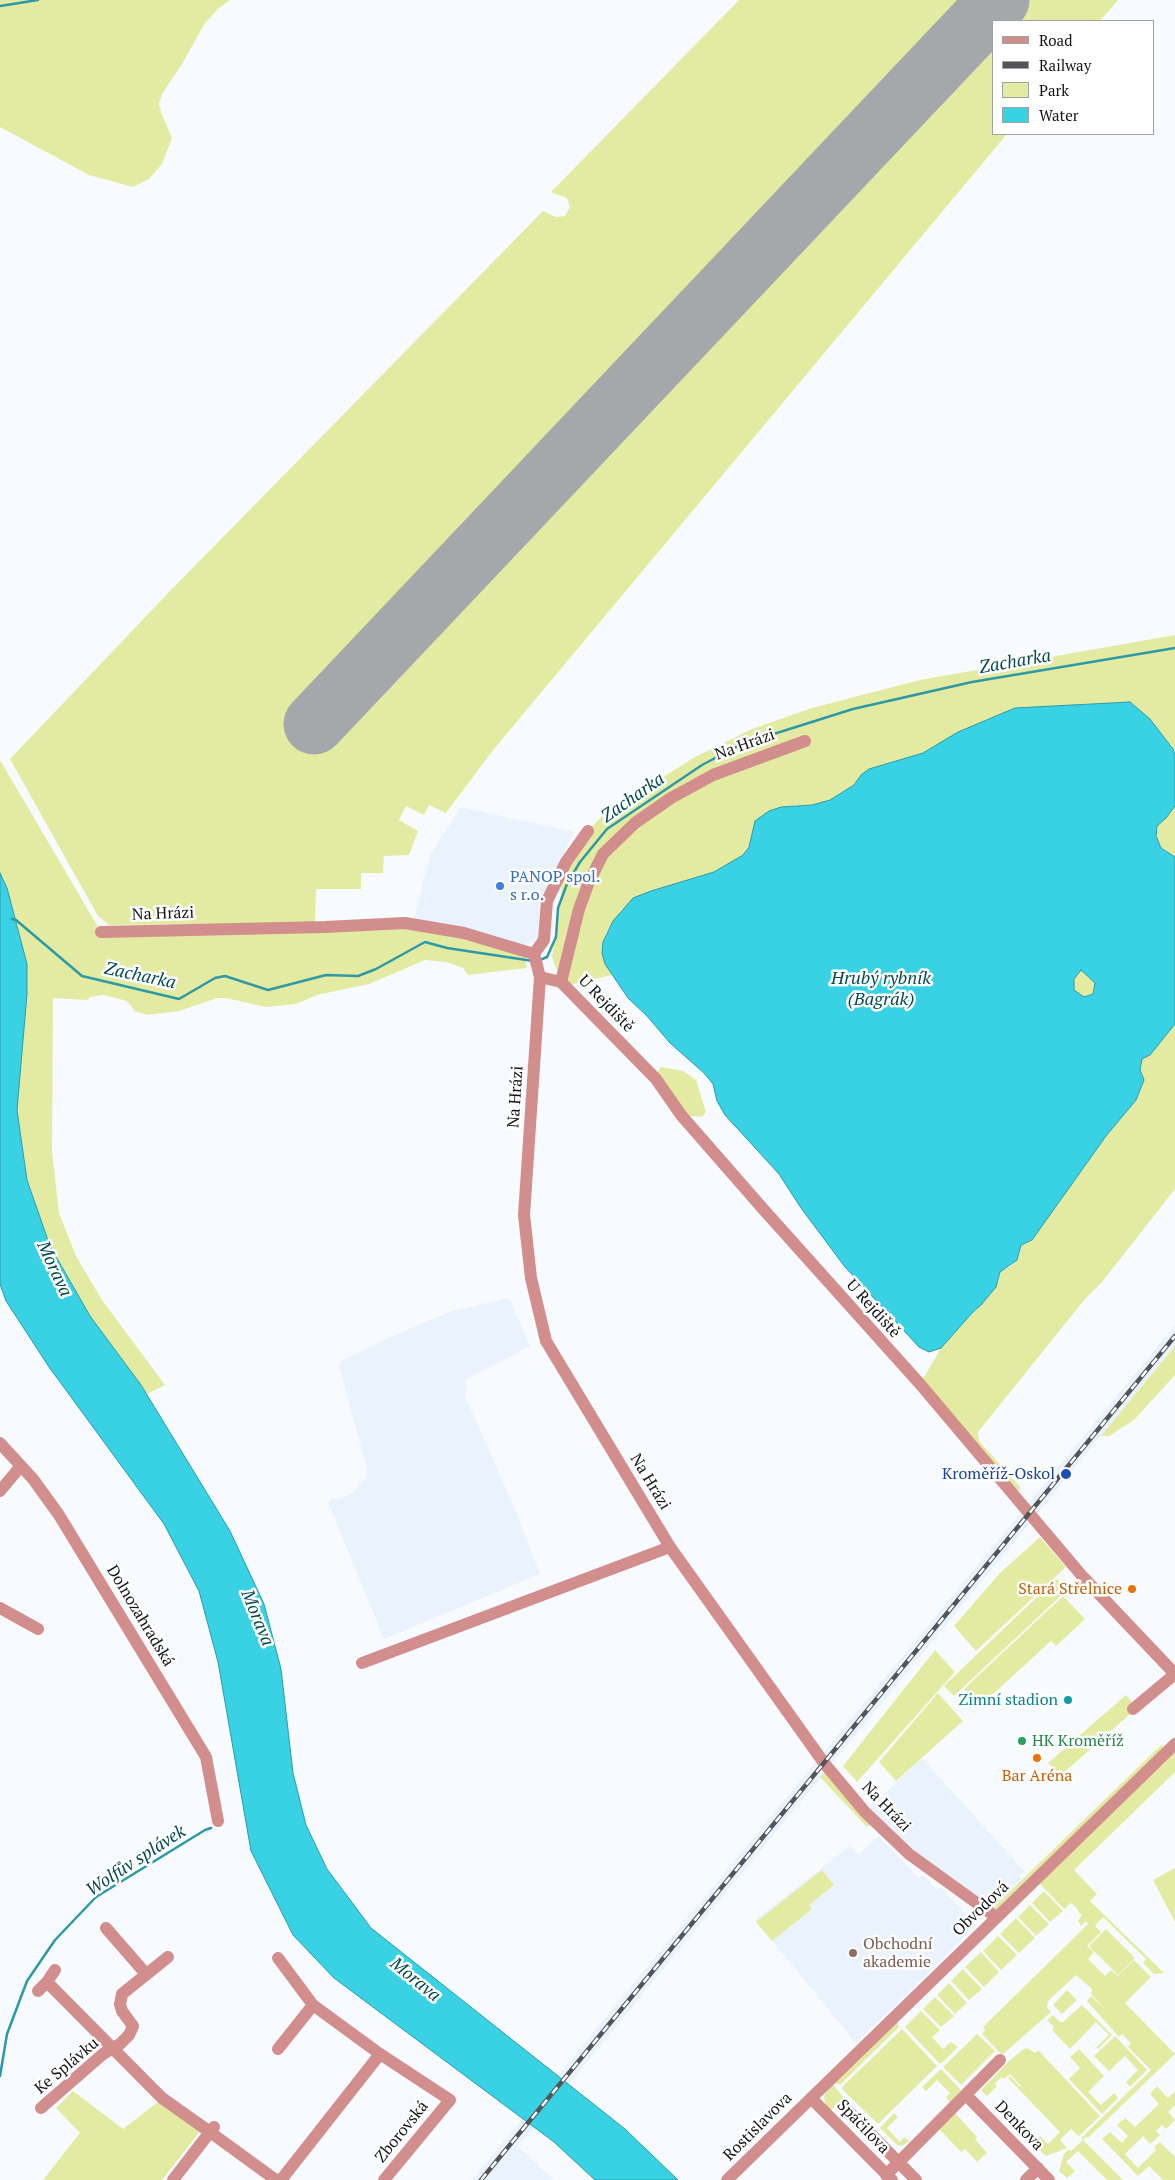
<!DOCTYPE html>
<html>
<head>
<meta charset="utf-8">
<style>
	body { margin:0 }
	#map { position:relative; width:1175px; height:2180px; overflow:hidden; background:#f7fbff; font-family:"PT Serif",serif }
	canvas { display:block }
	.legend { position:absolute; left:992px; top:20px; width:162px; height:115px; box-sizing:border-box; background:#fff; border:1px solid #a1a1a2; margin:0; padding:6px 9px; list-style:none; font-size:15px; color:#131517 }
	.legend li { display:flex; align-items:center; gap:10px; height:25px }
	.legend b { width:25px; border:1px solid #a1a1a2 }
</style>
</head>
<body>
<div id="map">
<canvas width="1175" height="2180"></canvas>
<ul class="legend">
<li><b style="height:6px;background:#d28e8c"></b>Road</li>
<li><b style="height:6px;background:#525457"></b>Railway</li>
<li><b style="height:14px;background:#e3eba2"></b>Park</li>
<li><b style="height:14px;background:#38d2e4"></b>Water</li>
</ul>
</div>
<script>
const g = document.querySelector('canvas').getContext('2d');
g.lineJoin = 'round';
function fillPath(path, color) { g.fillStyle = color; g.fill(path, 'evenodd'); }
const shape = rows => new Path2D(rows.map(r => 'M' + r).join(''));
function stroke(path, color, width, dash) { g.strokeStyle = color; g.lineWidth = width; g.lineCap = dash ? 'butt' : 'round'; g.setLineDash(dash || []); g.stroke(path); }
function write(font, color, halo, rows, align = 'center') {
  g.font = font + ' "PT Serif",serif'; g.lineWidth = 5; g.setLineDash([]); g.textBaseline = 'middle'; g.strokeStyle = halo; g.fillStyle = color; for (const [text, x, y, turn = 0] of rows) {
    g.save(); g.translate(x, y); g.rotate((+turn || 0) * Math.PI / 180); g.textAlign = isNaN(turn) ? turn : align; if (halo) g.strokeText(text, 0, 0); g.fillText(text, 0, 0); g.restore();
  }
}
const built = shape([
	[461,807,574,832,557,868,540,940,519,947,414,919,430,855],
	[509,1298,530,1346,465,1380,467,1386,465,1396,513,1505,540,1574,384,1639,328,1502,331,1499,340,1499,353,1493,366,1478,367,1469,339,1365,341,1361,395,1335,452,1311],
	[1175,1325,1175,1346,518,2146,554,2180,472,2180],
	[922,1758,1024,1871,1019,1876,1022,1879,992,1909,925,1860,868,1809],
	[879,1836,919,1878,923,1875,937,1890,940,1887,976,1925,936,1966,856,2043,755,1920,850,1846,858,1855]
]);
const green = shape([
	[0,0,230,0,219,8,205,23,182,64,162,94,159,104,161,112,172,138,162,164,149,179,133,187,89,175,0,127],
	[739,0,969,0,296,710,326,738,994,36,994,134,1007,134,494,749,446,813,429,805,424,815,406,806,399,820,418,831,409,855,384,856,383,873,361,873,361,889,316,889,315,923,109,925,98,916,10,759,171,590,543,211,556,217,565,216,570,207,567,198,551,192],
	[1028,0,1118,0,1100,21,1008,21],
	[1175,635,1175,755,1173,749,1150,719,1130,702,1015,708,958,732,923,753,869,769,861,775,854,785,830,800,812,805,795,805,750,843,743,855,727,865,714,872,651,891,622,909,606,933,605,964,612,975,565,986,561,982,552,957,563,877,588,831,604,814,695,757,752,729,812,708,920,680],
	[0,760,101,932,408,927,487,944,525,956,527,968,468,975,463,968,446,962,425,960,369,984,317,995,296,1004,266,1007,226,998,217,998,179,1011,147,1015,135,1011,127,1001,103,995,90,997,88,1000,53,998,52,1151,59,1213,76,1256,102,1300,165,1385,147,1394,90,1316,50,1246,27,1180,17,1110,27,994,27,964,7,888,0,873],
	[1175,806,1175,857,1161,848,1156,836,1157,826,1166,818],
	[1081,970,1095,983,1093,994,1084,997,1074,990,1074,979],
	[1175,1024,1175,1189,1102,1282,1085,1299,978,1432,979,1441,1021,1488,1019,1491,1006,1484,920,1384,941,1348,993,1291,999,1280,1000,1272,1011,1266,1020,1254,1021,1245,1032,1240,1106,1136,1136,1100,1144,1080,1140,1070,1142,1059,1150,1055],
	[661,1067,683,1071,696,1080,706,1112,702,1117,681,1115,656,1074],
	[1175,1346,1175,1375,1134,1420,1109,1436,1101,1436],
	[1040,1537,1066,1567,976,1651,954,1626,1000,1573],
	[1057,1579,1067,1590,954,1696,944,1686,1019,1614],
	[1063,1596,1085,1619,1056,1646,1051,1641,980,1706,964,1689],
	[935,1650,955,1672,857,1782,843,1766],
	[938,1693,963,1721,896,1781,879,1762],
	[1126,1695,1137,1708,1060,1776,1048,1763],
	[1175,1736,1175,1740,998,1909,992,1909,1161,1745,1164,1747],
	[1175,1752,1175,1772,1074,1870,1097,1894,1090,1901,1164,1973,1154,1974,1143,1963,1146,1959,1103,1917,1095,1926,1101,1932,1087,1946,1094,1952,1088,1959,1105,1976,1111,1970,1118,1976,1134,1960,1151,1977,1125,2003,1175,2054,1088,2138,1086,2137,1083,2140,1123,2180,1107,2180,1078,2151,1066,2162,1075,2171,1067,2178,1059,2171,1064,2154,1069,2149,1071,2151,1082,2141,1082,2137,1151,2070,1128,2047,1131,2043,1122,2034,1119,2037,1087,2001,1091,1996,1107,2011,1091,1994,1092,1989,1076,1975,1048,2001,1047,2007,1051,2012,1002,2055,982,2034,985,2030,983,2027,1088,1924,1086,1921,1081,1926,1078,1921,1082,1915,1077,1910,1078,1909,1071,1903,1064,1909,1039,1883],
	[826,1771,871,1824,867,1827,820,1777],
	[1175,1868,1175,1922,1153,1880],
	[822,1870,834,1885,809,1905,812,1909,772,1941,756,1922],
	[1044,1891,1063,1911,1050,1922,1032,1903],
	[1030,1905,1049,1924,1036,1936,1018,1917],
	[1016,1918,1035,1938,1019,1953,1000,1934],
	[1106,1929,1135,1958,1118,1975,1089,1946],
	[998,1936,1017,1955,1001,1970,983,1951],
	[981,1952,999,1972,984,1987,965,1967],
	[963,1969,982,1989,969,2000,951,1981],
	[949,1983,967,2003,955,2014,937,1995],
	[1067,1990,1077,2000,1062,2014,1053,2005],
	[935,1997,954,2016,941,2027,923,2009],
	[1082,2005,1112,2035,1098,2049,1096,2047,1109,2035,1096,2022,1070,2049,1052,2030,1054,2027,1047,2020,1053,2015,1060,2022,1063,2022],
	[921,2011,940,2030,932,2037,943,2049,951,2042,958,2047,942,2063,939,2063,905,2027],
	[897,2021,899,2027,841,2084,837,2084,834,2081],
	[902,2029,937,2066,878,2124,842,2089,842,2087],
	[977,2034,995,2051,961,2085,943,2067],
	[1115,2036,1147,2070,1130,2087,1126,2082,1138,2070,1125,2056,1109,2071,1094,2056],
	[1027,2048,1035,2053,1038,2050,1100,2116,1079,2136,1071,2129,1060,2140,1067,2148,1046,2156,1032,2143,1040,2136,1048,2144,1060,2132,1008,2078,1010,2076,1020,2087,1021,2086,1010,2074,1004,2079,1002,2077,995,2083,997,2086,987,2096,981,2090,1008,2062,1022,2050],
	[1079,2049,1104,2076,1088,2092,1101,2105,1114,2093,1118,2098,1102,2114,1069,2079,1080,2068,1070,2057],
	[941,2069,961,2090,950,2102,946,2097,950,2093,937,2080,926,2091,922,2087],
	[832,2083,844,2098,830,2111,825,2103,824,2096],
	[1157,2086,1168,2098,1175,2091,1175,2105,1168,2112,1175,2120,1166,2129,1162,2125,1156,2131,1160,2135,1150,2144,1143,2136,1125,2154,1138,2168,1156,2150,1154,2147,1160,2142,1175,2157,1175,2180,1163,2180,1149,2166,1138,2176,1102,2139,1110,2132,1122,2143,1128,2136,1117,2125,1125,2118,1135,2127,1159,2104,1150,2094],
	[73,2091,123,2129,158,2102,201,2130,162,2180,43,2180,80,2133,56,2108],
	[894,2113,898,2117,887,2128,900,2142,904,2137,909,2141,902,2146,897,2145,880,2128],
	[955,2113,977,2137,975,2139,987,2153,977,2162,965,2149,961,2152,939,2129]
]);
const water = shape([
	[1130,702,1150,719,1173,749,1175,755,1175,806,1166,818,1157,826,1156,836,1161,848,1175,857,1175,1024,1150,1055,1142,1059,1140,1070,1144,1080,1136,1100,1106,1136,1032,1240,1021,1245,1017,1260,1000,1272,996,1287,981,1305,973,1312,941,1348,929,1352,919,1347,845,1267,801,1208,779,1174,725,1115,717,1101,713,1084,704,1073,670,1043,647,1016,628,998,605,964,602,953,603,942,613,921,633,898,651,891,714,872,743,855,749,847,755,821,769,811,781,807,812,805,830,800,854,785,861,775,869,769,923,753,958,732,1015,708,1130,702],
	[1081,970,1095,983,1093,994,1084,997,1074,990,1074,979,1081,970],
	[0,873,7,888,27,964,27,994,17,1110,27,1180,50,1246,90,1316,141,1385,230,1531,264,1604,281,1669,293,1773,306,1825,327,1869,371,1928,625,2129,678,2180,595,2180,554,2142,334,1978,293,1935,251,1851,218,1662,199,1591,164,1524,49,1367,6,1301,0,1284,0,873]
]);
const stream = shape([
	[0,6,38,0],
	[12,919,16,920,82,976,179,999,215,978,225,976,268,990,326,975,358,976,376,969,425,942,447,948,533,961],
	[540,960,547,957,556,937,558,908,567,884,580,862,607,829,702,765,742,744,853,709,972,682,1175,648],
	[0,2076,7,2034,27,1981,55,1940,96,1897,205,1830,211,1828]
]);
const runway = shape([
	[314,724,999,0]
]);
const minor = shape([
	[101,932,325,927,405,923,464,933,534,954],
	[534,954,540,977,524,1215,531,1278,546,1341,670,1547,824,1763,865,1812,909,1854,996,1917],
	[534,954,544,940,547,901,566,862,588,831],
	[540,977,561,982,656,1079,681,1115,764,1210,920,1384,1083,1577,1175,1674],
	[561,982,579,909,589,882,603,854,635,823,671,798,713,775,805,741],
	[0,1443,33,1479,59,1515,206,1757,218,1821],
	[0,1491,20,1467],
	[0,1608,38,1629],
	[362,1663,670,1547],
	[1133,1709,1175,1674],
	[106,1928,146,1974],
	[278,1958,313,2005,380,2054,450,2100,384,2180],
	[47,1982,55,1970],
	[38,1991,47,1982,162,2098,210,2132,214,2127],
	[278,2049,313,2005],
	[966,2095,1049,2180],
	[811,2098,892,2180],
	[41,2108,103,2054,120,2044,129,2035,133,2026,122,2011,120,2004,122,1994,168,1957],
	[848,2111,916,2180],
	[886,2175,1000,2060],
	[173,2180,210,2132,276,2180],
	[281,2180,380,2054],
	[727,2180,1175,1744],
	[1026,2180,1038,2168]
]);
const rail = shape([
	[481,2180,1175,1336]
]);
const markers = [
	[500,886,5,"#3f7fe0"],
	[1066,1474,6,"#1a4fb4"],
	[1132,1589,5,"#e8710a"],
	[1068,1700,5,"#0f9aa8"],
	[1022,1741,5,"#2e9e5b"],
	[1037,1758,5,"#e8710a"],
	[853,1953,5,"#8d6e63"]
];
const streetNames = [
	["Na Hrázi",745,745,-20],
	["Na Hrázi",163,914,-2],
	["U Rejdiště",606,1004,46],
	["Na Hrázi",516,1097,-86],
	["U Rejdiště",873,1309,48],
	["Na Hrázi",650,1482,59],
	["Dolnozahradská",140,1616,59],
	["Na Hrázi",886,1807,46],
	["Obvodová",981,1909,-44],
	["Ke Splávku",67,2066,-40],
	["Denkova",1019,2126,46],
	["Rostislavova",758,2127,-45],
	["Spáčilova",863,2127,46],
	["Zborovská",402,2132,-51]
];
const shopNames = [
	["PANOP spol.",510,877],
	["s r.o.",510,895]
];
const transitNames = [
	["Kroměříž-Oskol",1055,1474]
];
const foodNames = [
	["Stará Střelnice",1122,1589],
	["Bar Aréna",1037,1776,"center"]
];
const cultureNames = [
	["Zimní stadion",1058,1700]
];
const leisureNames = [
	["HK Kroměříž",1032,1741]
];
const educationNames = [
	["Obchodní",863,1944],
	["akademie",863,1962]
];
const waterNames = [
	["Zacharka",1015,662,-10],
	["Zacharka",633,798,-35],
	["Zacharka",140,976,12],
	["Hrubý rybník",881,979],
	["(Bagrák)",881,1000],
	["Morava",54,1269,65],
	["Morava",257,1618,68],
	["Wolfův splávek",136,1861,-33],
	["Morava",415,1980,39]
];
fillPath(built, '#eaf2fd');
fillPath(green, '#e3eba2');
fillPath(water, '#38d2e4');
stroke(water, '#2d99a6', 1);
stroke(stream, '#2d99a6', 2.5);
stroke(runway, '#a4a8ab', 61);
stroke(minor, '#d28e8c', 12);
stroke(rail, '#525457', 4.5);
stroke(rail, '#fff', 2.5, [8]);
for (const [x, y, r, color] of markers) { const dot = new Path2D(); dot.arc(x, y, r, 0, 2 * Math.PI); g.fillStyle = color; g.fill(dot); stroke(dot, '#fff', 2); }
write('16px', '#131517', '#fff', streetNames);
write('16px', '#366cbe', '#fff', shopNames, 'left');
write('16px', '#164399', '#fff', transitNames, 'right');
write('16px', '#c56008', '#fff', foodNames, 'right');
write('16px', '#0d838f', '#fff', cultureNames, 'right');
write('16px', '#27864d', '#fff', leisureNames, 'left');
write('16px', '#785e54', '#fff', educationNames, 'left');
write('italic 18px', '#064a51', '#fff', waterNames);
</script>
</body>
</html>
